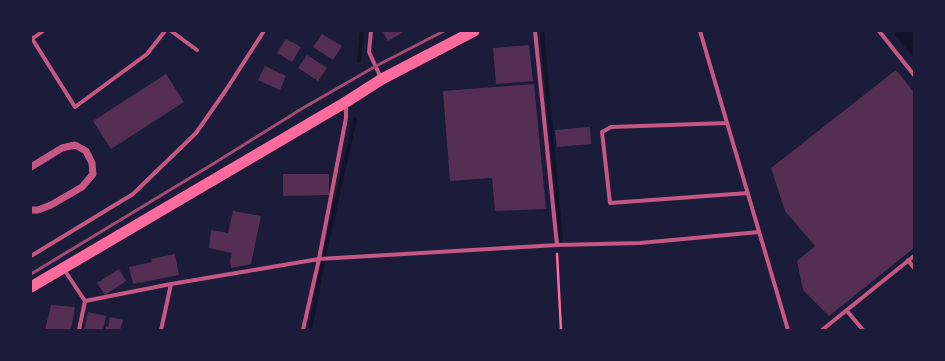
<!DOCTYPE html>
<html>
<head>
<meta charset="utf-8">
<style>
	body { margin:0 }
	#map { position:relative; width:945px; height:361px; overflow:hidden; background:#1b1b3a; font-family:"Source Sans 3",sans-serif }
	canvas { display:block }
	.frame { position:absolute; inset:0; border:32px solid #1b1b3a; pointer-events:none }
</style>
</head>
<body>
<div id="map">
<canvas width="945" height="361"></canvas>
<div class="frame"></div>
</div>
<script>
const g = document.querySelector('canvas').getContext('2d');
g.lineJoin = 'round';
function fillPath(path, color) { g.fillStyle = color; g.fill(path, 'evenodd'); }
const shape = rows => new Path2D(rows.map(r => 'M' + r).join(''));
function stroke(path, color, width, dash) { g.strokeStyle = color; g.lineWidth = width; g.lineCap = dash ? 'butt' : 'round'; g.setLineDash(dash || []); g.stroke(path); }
const water = shape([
	[896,31,909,31,914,33,914,58,895,35]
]);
const stream = shape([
	[542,31,561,240],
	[359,61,362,31],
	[310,330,325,251,355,119]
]);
const building = shape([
	[385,31,405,31,388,41,383,32],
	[322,34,342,46,333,60,313,47],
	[286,39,301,47,292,62,277,53],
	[529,45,533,81,496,84,493,48],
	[307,55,327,68,318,81,298,68],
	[265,66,286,76,280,90,258,80],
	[896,70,914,92,914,248,829,316,803,290,797,261,815,246,785,211,771,168],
	[166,74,184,102,111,149,93,121],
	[534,84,546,209,495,211,492,178,450,181,443,91],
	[590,127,591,144,557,147,555,130],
	[283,174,329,174,329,195,283,196],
	[233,211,261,216,251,264,231,268,230,260,232,253,209,248,211,230,228,233],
	[175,254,179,275,133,284,129,267,152,262,151,259],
	[119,269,126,281,105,295,97,283],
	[51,305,75,307,71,330,45,330],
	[88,312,106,316,103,330,84,330],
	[110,317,123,320,120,330,105,330,106,326,108,327]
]);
const path = shape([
	[557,254,561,330]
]);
const minor = shape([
	[171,31,197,50],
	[371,31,369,52,381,78],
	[700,31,788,330],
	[879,31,914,75],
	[31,37,75,107,147,54,165,31],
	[32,39,43,31],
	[727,123,611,127,602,132,610,203,748,193],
	[557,245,640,243,759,232],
	[31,256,133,194,196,133,226,90,264,31],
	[908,260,914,268],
	[63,268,85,301,171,284,319,259,557,245,535,31],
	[847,311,863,330],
	[79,330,85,301],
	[161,330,171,284],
	[303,330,319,259,346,118,346,105],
	[822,330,914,256]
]);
const tertiary = shape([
	[31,167,62,148,75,145,86,151,92,163,93,174,82,187,51,205,38,210,31,210]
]);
const trunk = shape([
	[31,287,346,102,382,79,474,31]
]);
const rail = shape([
	[31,274,208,167,303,108,376,66,444,31]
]);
fillPath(water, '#12122b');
stroke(stream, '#12122b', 4);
fillPath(building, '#542f53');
stroke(path, '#ff6b9d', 2.5);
stroke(minor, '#c65784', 4);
stroke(tertiary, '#c65784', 7);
stroke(trunk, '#ff6b9d', 11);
stroke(rail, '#a44b75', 3);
</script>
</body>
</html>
